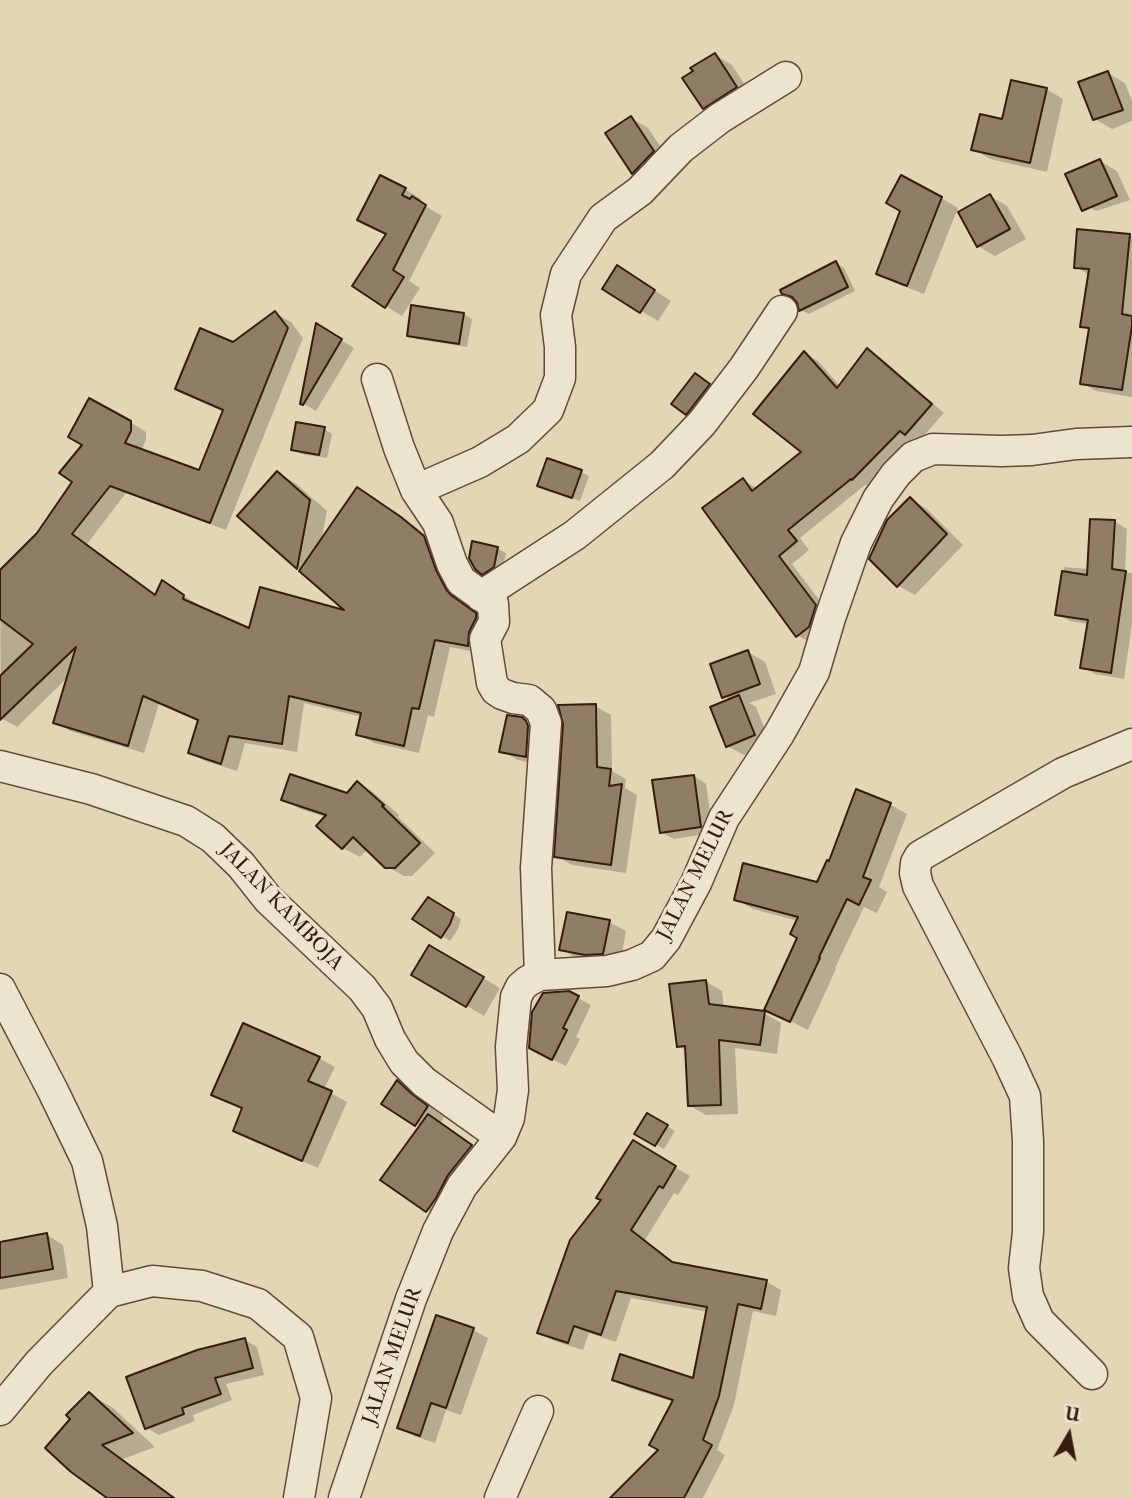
<!DOCTYPE html>
<html>
<head>
<meta charset="utf-8">
<style>
	body { margin:0 }
	#map { position:relative; width:1132px; height:1498px; overflow:hidden; background:#e3d6b5; font-family:"IM FELL French Canon",serif }
	canvas { display:block }
	.north { position:absolute; left:1034px; top:1400px; width:70px; height:70px; -webkit-text-stroke:5px #ede4cf; paint-order:stroke; rotate:10deg; font-size:19px; font-weight:700; line-height:28px; text-align:center; color:#371d0f }
	.north::after { content:''; display:block; margin:auto; width:24px; height:32px; background:#371d0f; clip-path:polygon(50% 0,100% 100%,50% 72%,0 100%) }
</style>
</head>
<body>
<div id="map">
<canvas width="1132" height="1498"></canvas>
<div class="north">U</div>
</div>
<script>
const g = document.querySelector('canvas').getContext('2d');
g.lineJoin = 'round';
function fillPath(path, color) { g.fillStyle = color; g.fill(path, 'evenodd'); }
const shape = rows => new Path2D(rows.map(r => 'M' + r).join(''));
function stroke(path, color, width, dash) { g.strokeStyle = color; g.lineWidth = width; g.lineCap = dash ? 'butt' : 'round'; g.setLineDash(dash || []); g.stroke(path); }
function write(font, color, halo, rows, align = 'center') {
  g.font = font + ' "IM FELL French Canon",serif'; g.lineWidth = 6; g.setLineDash([]); g.textBaseline = 'middle'; g.strokeStyle = halo; g.fillStyle = color; for (const [text, x, y, turn = 0] of rows) {
    g.save(); g.translate(x, y); g.rotate((+turn || 0) * Math.PI / 180); g.textAlign = isNaN(turn) ? turn : align; if (halo) g.strokeText(text, 0, 0); g.fillText(text, 0, 0); g.restore();
  }
}
const shadow = shape([
	[715,55,732,65,753,97,721,118,704,108],
	[1108,73,1125,83,1132,101,1132,121,1112,129,1095,119],
	[1046,89,1063,99,1047,172,990,159,973,149],
	[631,118,648,128,670,161,649,183,633,173,607,134],
	[1100,161,1117,171,1130,200,1096,211,1079,201],
	[405,189,421,199,420,203,442,216,409,281,420,288,402,316,386,306,388,235,376,229],
	[990,196,1007,206,1026,239,995,256,978,246],
	[941,198,958,208,924,294,895,283,878,273],
	[1130,236,1132,237,1132,397,1096,391,1082,383,1091,331,1082,326,1090,275,1076,267],
	[836,263,844,268,855,291,809,314,801,310,796,299,783,292],
	[634,277,671,301,658,321,604,289],
	[275,313,291,322,303,338,226,530,126,493,87,544,157,596,162,583,199,605,198,608,250,630,351,614,239,516,278,473,295,483,327,511,321,542,373,498,417,528,439,547,451,580,461,600,466,606,491,624,484,654,450,647,434,717,428,715,419,753,374,743,358,734,362,717,304,703,297,752,245,743,237,771,205,761,190,753,199,721,159,704,144,753,70,731,55,722,68,677,17,727,1,718,0,573,39,534,130,422,146,432,146,440,141,451,200,472,225,411,192,397,177,388],
	[464,314,472,319,467,347,416,339,408,335],
	[317,326,354,348,316,411,302,403],
	[868,350,881,358,944,413,919,441,914,439,867,486,865,485,800,538,809,550,792,564,829,613,811,643,797,635,743,480,758,489,804,452,804,353,818,361,840,386],
	[704,380,717,390,694,418,687,413],
	[324,429,332,434,327,458,301,454,293,449],
	[581,472,589,476,580,501,547,490,539,485],
	[910,499,927,509,963,545,915,595,899,586,871,559],
	[1114,521,1127,529,1125,572,1132,573,1132,624,1124,679,1095,674,1082,667,1089,624,1070,621,1057,614,1064,567,1089,569],
	[474,543,498,549,506,553,502,571,491,578,483,573],
	[748,652,765,662,776,694,749,703,756,707,771,745,744,755,727,746,730,700,724,696],
	[595,706,611,715,612,771,626,779,625,788,637,795,626,873,572,865,556,856],
	[521,718,539,729,543,766,518,760,501,751],
	[694,776,706,784,713,833,674,839,661,832],
	[358,783,374,793,399,815,398,817,435,853,412,876,404,876,386,866,368,849,360,857,343,848,326,817,300,809,283,799,347,795],
	[857,792,891,805,907,814,879,887,887,892,877,913,864,907,835,968,836,969,808,1030,766,1009,799,938,798,921,753,909,736,899,818,885,830,863],
	[436,903,461,919,458,929,450,941,442,936],
	[609,922,626,931,620,963,578,959,561,949],
	[430,947,500,988,484,1016,413,974],
	[705,981,722,991,724,1008,764,1013,781,1023,777,1054,735,1048,738,1114,706,1115,689,1105,687,1051,679,1046],
	[578,998,591,1005,576,1037,580,1039,566,1066,544,1055],
	[319,1058,335,1067,324,1089,347,1102,318,1168,251,1139,235,1130,244,1110,213,1094],
	[398,1082,414,1092,429,1106,444,1117,441,1123,488,1156,443,1220,427,1210,421,1127,384,1104],
	[647,1115,675,1131,664,1149,636,1133],
	[634,1143,690,1176,678,1195,674,1193,645,1240,677,1264,767,1282,781,1290,776,1316,753,1311,734,1405,717,1450,725,1455,703,1498,612,1498,661,1450,674,1402,629,1388,614,1380,694,1380,708,1312,631,1298,616,1342,589,1333,583,1350,554,1341,540,1332,603,1200],
	[47,1235,63,1245,68,1278,0,1290,0,1244],
	[473,1330,488,1338,461,1415,446,1410,435,1443,414,1436,399,1427],
	[245,1340,257,1347,264,1375,226,1384,232,1400,193,1415,195,1421,159,1435,147,1428],
	[89,1394,113,1408,155,1447,123,1459,176,1498,106,1498,107,1496,73,1419]
]);
const building = shape([
	[715,53,737,87,703,109,682,78,693,71,690,68,715,53],
	[1108,71,1123,110,1093,120,1078,82,1108,71],
	[1011,80,1047,88,1030,163,971,150,980,114,1002,119,1011,80],
	[631,116,654,151,632,174,605,133,631,116],
	[1100,159,1117,196,1082,211,1065,174,1100,159],
	[380,175,406,188,402,195,410,199,412,196,426,205,393,270,404,277,385,308,352,286,386,234,357,220,380,175],
	[901,175,942,197,907,286,876,274,900,211,886,203,901,175],
	[990,194,1010,229,977,247,958,212,990,194],
	[1077,229,1130,234,1122,314,1132,316,1132,326,1122,390,1080,384,1089,328,1080,327,1089,269,1074,268,1077,229],
	[836,261,848,287,799,311,797,303,792,297,782,294,780,290,836,261],
	[617,265,655,290,640,313,602,289,617,265],
	[411,305,464,313,459,344,407,336,411,305],
	[275,311,288,328,210,523,110,486,72,534,155,595,162,580,184,595,183,599,249,628,260,587,344,610,299,571,357,487,401,517,424,536,436,570,446,589,451,595,476,613,476,618,469,632,468,646,435,640,419,709,412,708,404,746,356,735,361,713,289,696,282,744,229,736,221,764,188,753,198,720,143,696,128,746,53,723,76,647,0,720,0,676,33,644,0,619,0,570,37,533,72,482,59,473,82,445,68,437,89,398,131,421,131,431,125,443,199,470,223,410,175,389,200,328,233,342,275,311],
	[316,323,342,339,303,405,300,404,316,323],
	[867,348,932,404,905,435,900,431,852,480,851,479,788,530,797,541,779,556,816,605,809,627,796,637,702,508,743,478,752,491,801,452,753,414,804,351,837,388,867,348],
	[695,373,710,384,686,415,671,404,695,373],
	[296,422,325,427,319,455,291,450,296,422],
	[547,458,582,470,572,498,537,486,547,458],
	[277,471,310,500,297,569,237,516,277,471],
	[910,497,947,534,897,587,869,559,887,520,910,497],
	[1090,519,1115,520,1112,569,1126,571,1111,673,1080,668,1088,620,1055,615,1062,571,1087,575,1090,519],
	[472,541,498,547,494,567,482,575,475,569,469,558,472,541],
	[748,650,760,684,722,698,710,664,748,650],
	[739,695,755,735,726,747,710,707,739,695],
	[596,704,597,767,611,769,609,786,622,784,611,865,554,857,563,724,558,705,596,704],
	[507,715,522,717,526,721,528,726,526,757,499,752,507,715],
	[290,774,347,793,357,781,384,805,382,806,420,843,395,868,385,868,353,837,342,849,316,826,326,815,281,800,290,774],
	[694,775,701,827,660,833,652,780,694,775],
	[856,789,891,803,863,877,871,880,859,905,847,899,819,957,820,958,790,1022,764,1010,797,938,790,934,798,917,734,900,743,863,817,882,827,860,829,861,856,789],
	[428,897,454,913,450,924,441,938,412,919,428,897],
	[567,912,610,920,603,954,585,955,559,950,567,912],
	[429,945,484,977,466,1007,411,975,429,945],
	[706,980,709,1004,765,1011,760,1045,719,1040,721,1105,688,1106,685,1046,677,1047,669,984,706,980],
	[569,991,579,996,563,1028,567,1030,552,1060,529,1048,532,1012,543,993,569,991],
	[243,1023,320,1057,308,1081,332,1091,302,1161,233,1131,242,1108,211,1095,243,1023],
	[397,1080,412,1094,428,1106,415,1126,381,1104,397,1080],
	[647,1113,668,1125,655,1146,634,1134,647,1113],
	[428,1114,472,1145,448,1175,436,1198,426,1212,380,1180,428,1114],
	[633,1140,676,1166,663,1188,659,1186,631,1230,672,1262,767,1280,761,1309,738,1304,719,1396,703,1440,712,1445,684,1498,610,1498,658,1450,649,1445,673,1400,612,1380,620,1354,693,1378,707,1307,616,1291,601,1335,574,1326,568,1343,537,1333,570,1240,601,1200,596,1198,633,1140],
	[47,1233,53,1269,0,1278,0,1242,47,1233],
	[436,1315,474,1328,446,1408,431,1403,420,1436,397,1428,436,1315],
	[245,1338,253,1368,215,1378,221,1394,182,1408,184,1414,145,1429,126,1377,197,1350,245,1338],
	[89,1392,133,1433,102,1445,174,1498,107,1498,71,1472,45,1448,70,1419,66,1415,89,1392]
]);
const minor = shape([
	[377,379,399,448,416,490,438,523,452,564,461,581,493,604,494,622,485,639,492,683,496,690,502,694,513,698,529,700,541,710,546,723,536,868,540,975],
	[416,490,480,462,518,439,548,410,560,378,560,347,556,315,566,274,603,218,640,191,681,148,720,118,786,77],
	[481,596,575,535,662,465,702,423,744,368,782,311],
	[0,766,91,789,186,821,213,838,241,865,268,899,362,988,377,1008,390,1039,404,1062,424,1082,501,1137],
	[0,989,53,1091,87,1161,102,1226,109,1292],
	[1092,1374,1039,1321,1028,1296,1024,1268,1028,1232,1028,1141,1025,1096,1008,1059,918,886,915,873,916,863,920,856,1063,773,1132,744],
	[0,1410,39,1363,109,1292,152,1281,202,1286,258,1304,298,1337,316,1398,299,1498],
	[344,1498,411,1299,438,1231,462,1186,501,1137,509,1118,513,1090,511,1047,516,997,521,987,528,981,540,975,607,971,632,965,652,956,666,939,696,883,724,818,779,734,814,672,830,618,856,543,878,499,896,474,913,457,933,449,1002,451,1032,450,1076,444,1132,442],
	[500,1498,538,1411]
]);
const streetNames = [
	["JALAN MELUR",696,875,-63],
	["JALAN KAMBOJA",281,907,46],
	["JALAN MELUR",393,1356,-71]
];
fillPath(shadow, '#0003');
fillPath(building, '#907d65');
stroke(building, '#371d0f', 2);
stroke(minor, '#624b38', 33);
stroke(minor, '#ede4cf', 30);
write('21px', '#371d0f', '#ede4cf', streetNames);
</script>
</body>
</html>
